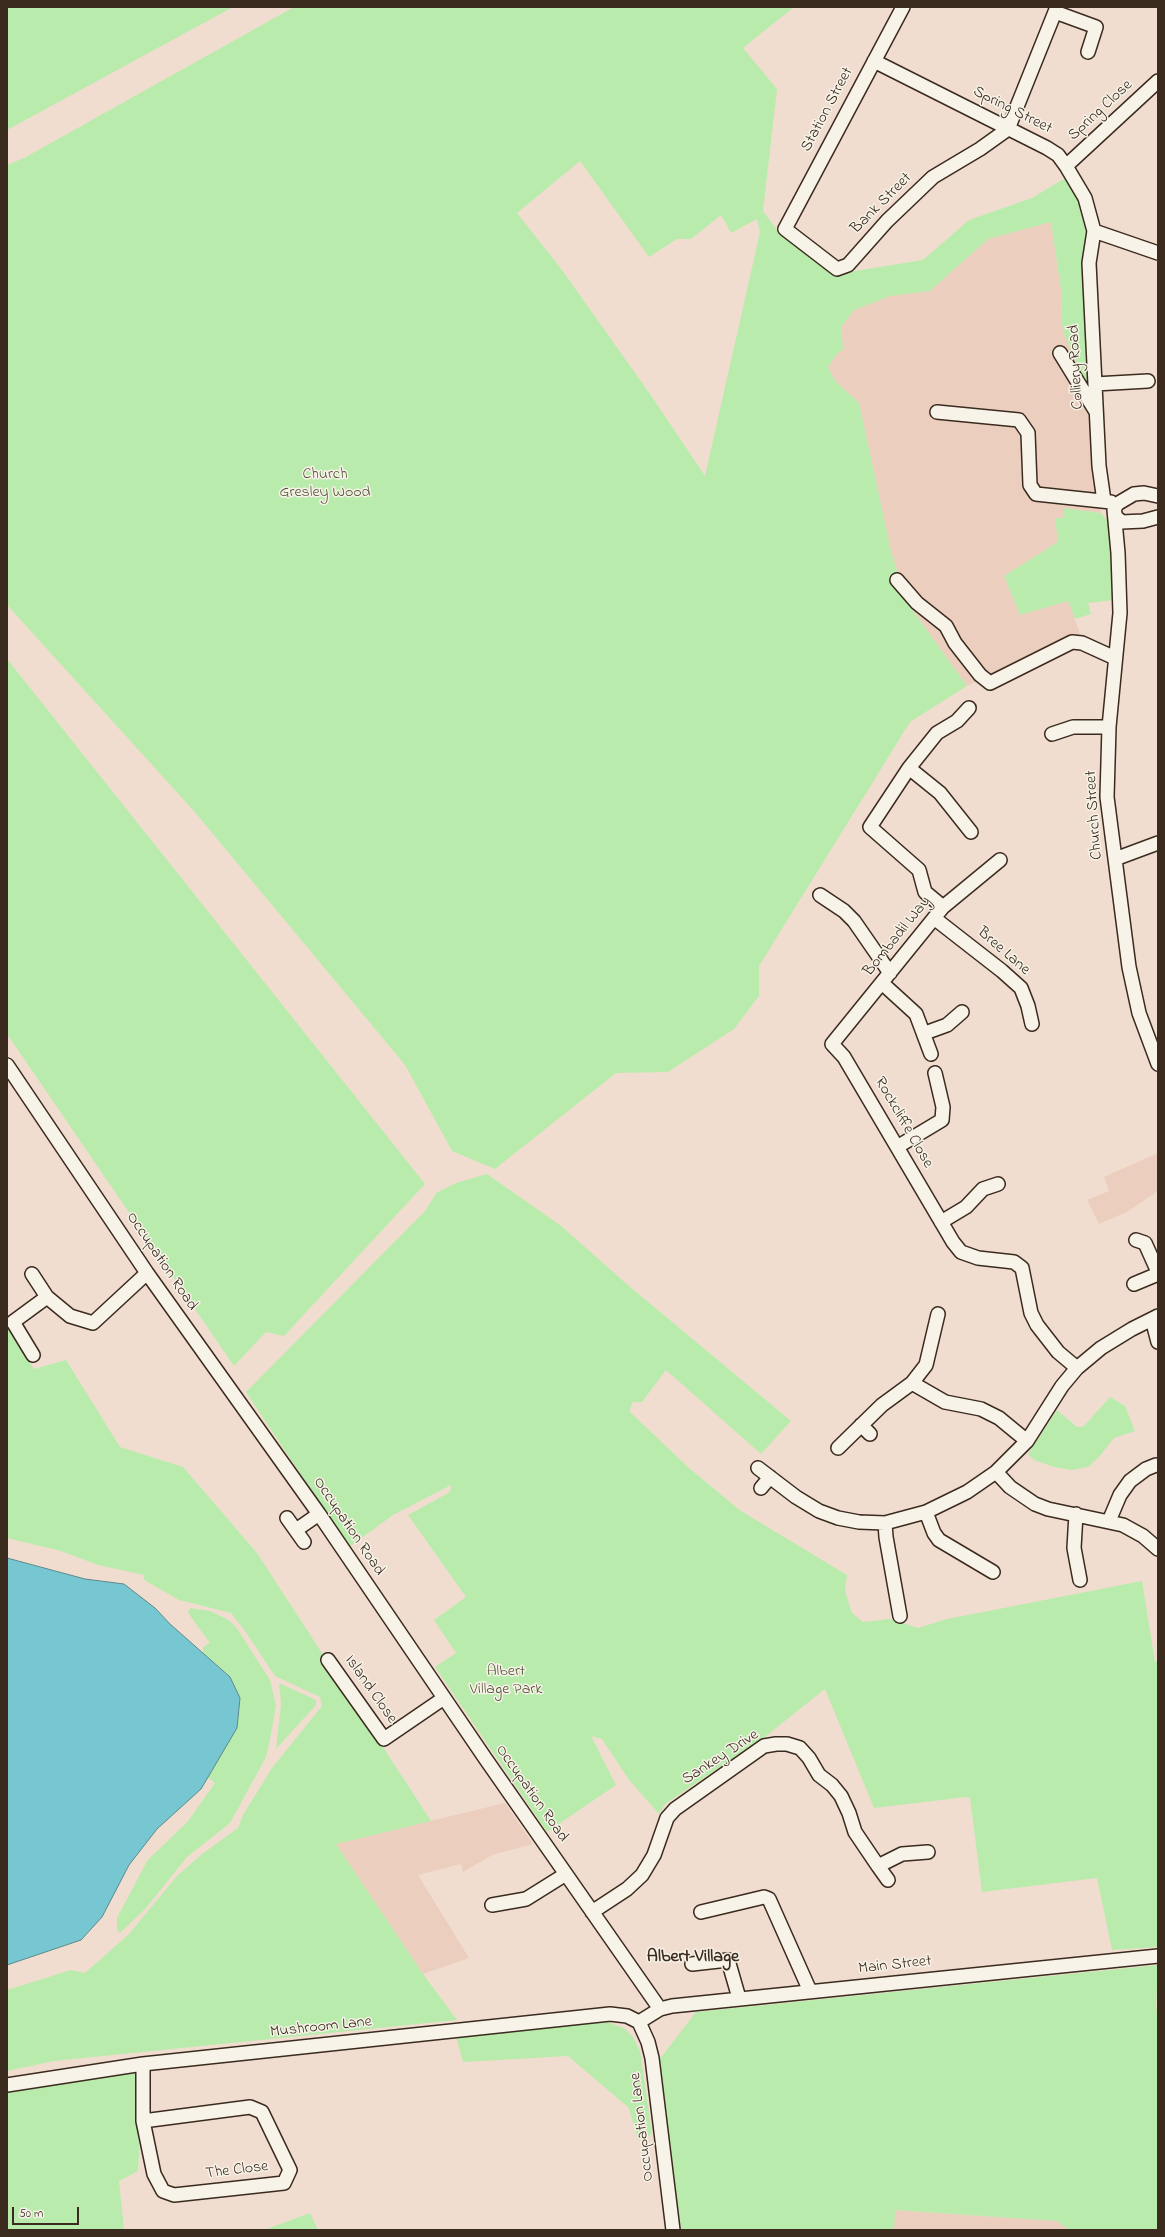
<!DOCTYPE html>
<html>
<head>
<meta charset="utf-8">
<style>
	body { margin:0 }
	#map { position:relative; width:1165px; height:2237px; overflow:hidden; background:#f0ddcf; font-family:"Indie Flower",sans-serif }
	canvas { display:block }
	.frame { position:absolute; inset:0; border:8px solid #3b2a1e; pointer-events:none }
	.scale { position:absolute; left:12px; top:2207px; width:67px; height:18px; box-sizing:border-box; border:2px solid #3b2a1e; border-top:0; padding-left:5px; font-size:12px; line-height:14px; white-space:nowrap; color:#3b2a1e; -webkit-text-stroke:3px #f7f3e8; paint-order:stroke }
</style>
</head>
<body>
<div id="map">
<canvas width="1165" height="2237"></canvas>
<div class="frame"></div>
<div class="scale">50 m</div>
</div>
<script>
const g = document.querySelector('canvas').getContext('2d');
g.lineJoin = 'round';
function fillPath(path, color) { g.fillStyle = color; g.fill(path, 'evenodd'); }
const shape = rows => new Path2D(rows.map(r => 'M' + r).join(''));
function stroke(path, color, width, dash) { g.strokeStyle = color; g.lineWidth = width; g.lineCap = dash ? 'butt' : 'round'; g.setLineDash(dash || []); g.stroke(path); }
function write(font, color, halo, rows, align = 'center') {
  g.font = font + ' "Indie Flower",sans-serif'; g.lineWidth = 3; g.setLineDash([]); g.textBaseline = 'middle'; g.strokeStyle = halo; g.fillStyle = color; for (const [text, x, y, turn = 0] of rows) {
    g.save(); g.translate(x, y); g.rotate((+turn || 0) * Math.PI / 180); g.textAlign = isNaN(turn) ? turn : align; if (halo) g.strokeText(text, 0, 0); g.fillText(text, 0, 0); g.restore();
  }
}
const built = shape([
	[1051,222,1062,296,1061,319,1064,334,1099,412,1103,490,1101,513,1065,508,1065,518,1055,518,1068,600,1080,634,967,686,906,601,891,551,859,403,835,381,828,367,836,355,843,349,841,327,854,310,890,296,930,291,988,239],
	[1158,1153,1158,1191,1127,1212,1099,1224,1087,1200,1109,1191,1104,1177],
	[505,1803,533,1844,492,1855,463,1872,461,1864,418,1875,469,1958,423,1974,335,1844],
	[894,2210,1057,2221,1069,2230,894,2230]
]);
const green = shape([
	[7,7,233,7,7,130],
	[294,7,794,7,743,48,777,89,763,211,778,231,837,274,923,260,969,220,1032,198,1067,177,1085,208,1090,231,1091,394,1064,334,1061,319,1062,296,1051,222,988,239,930,291,890,296,854,310,841,327,843,349,836,355,828,367,835,381,859,403,891,551,906,601,967,686,910,722,759,966,759,996,734,1029,668,1072,616,1073,495,1169,452,1151,405,1065,193,810,7,605,7,165,24,158],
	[580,161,649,257,677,239,691,239,721,215,731,233,757,219,760,232,705,476,652,397,562,270,517,213],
	[1064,508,1101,513,1109,523,1114,600,1088,603,1091,614,1075,619,1068,601,1020,615,1004,576,1058,542,1055,518,1064,518],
	[7,659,425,1184,284,1336,266,1332,234,1366,7,1034],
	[487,1174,560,1225,629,1286,791,1421,761,1454,666,1370,642,1402,633,1402,629,1411,689,1468,741,1511,847,1575,845,1591,852,1613,863,1622,890,1619,918,1628,947,1619,1142,1581,1155,1662,1158,1661,1158,1947,1112,1950,1097,1878,982,1892,970,1798,966,1797,874,1808,825,1689,766,1736,665,1804,659,1814,629,1780,602,1739,591,1736,616,1785,547,1832,435,1667,456,1653,434,1620,466,1597,408,1515,450,1492,451,1485,393,1515,349,1547,246,1392,426,1210,436,1193,456,1183],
	[7,1327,34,1369,66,1360,120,1447,183,1467,257,1553,431,1821,336,1844,423,1974,457,2020,54,2061,7,2071,7,1990,71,1970,85,1973,129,1934,177,1876,202,1854,238,1828,243,1815,272,1768,322,1706,320,1697,275,1676,245,1631,231,1613,179,1600,144,1580,144,1575,98,1565,61,1551,7,1538],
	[1110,1397,1125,1406,1135,1431,1114,1438,1099,1457,1088,1467,1071,1470,1054,1467,1034,1460,1028,1454,1057,1410,1077,1427,1081,1427,1084,1426],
	[190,1608,210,1611,227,1619,236,1627,270,1680,276,1706,270,1739,266,1757,230,1823,187,1857,146,1908,120,1933,117,1930,117,1918,147,1861,188,1821,215,1783,207,1777,221,1753,230,1677,203,1653,203,1647,210,1643,188,1613],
	[279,1683,316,1700,316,1705,276,1749,281,1704],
	[1158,1965,1156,2009,1158,2009,1158,2230,1069,2230,1057,2221,895,2210,894,2230,681,2230,659,2060,696,2012],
	[607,2022,624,2028,633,2037,640,2051,652,2134,646,2138,638,2140,629,2108,568,2056,463,2062,456,2036],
	[130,2074,141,2074,140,2135,138,2171,119,2181,124,2230,7,2230,7,2090],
	[310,2213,318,2230,264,2230]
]);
const water = shape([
	[7,1558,85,1579,124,1584,155,1608,170,1624,230,1677,240,1698,237,1728,201,1789,157,1829,129,1865,102,1917,81,1940,7,1965,7,1558]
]);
const minor = shape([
	[903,7,785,229,837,269,848,265,887,221,933,177,980,149,1008,129,1057,7],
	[1055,12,1096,27,1088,52],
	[874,61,1047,148,1058,155,1066,166,1085,198,1094,231,1089,263,1099,466,1104,501],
	[1066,166,1158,81],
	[1094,231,1158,253],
	[1060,353,1095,410],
	[1095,384,1148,381],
	[937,412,1019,420,1028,433,1030,485,1036,494,1111,502],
	[1158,496,1144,493,1134,494,1117,504,1114,510,1116,517,1122,522,1143,521,1158,517],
	[1114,510,1118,553,1120,613,1109,727,1107,797,1129,967,1139,1013,1158,1064],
	[897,580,917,603,946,626,955,643,980,675,990,683,1072,642,1082,643,1115,658],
	[1052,734,1073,727,1109,727],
	[909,768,940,793,971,832],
	[1115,859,1158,843],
	[1000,860,943,907,832,1044,844,1057,953,1242,961,1252,978,1258,1014,1262,1022,1268,1031,1313,1037,1325,1058,1352,1077,1368],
	[820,895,844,911,854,921,890,973],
	[943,907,925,892,919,870,870,827,909,768,937,733,957,721,969,708],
	[934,918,1002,971,1021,988,1028,1006,1032,1024],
	[882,983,916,1014,931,1054],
	[925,1033,947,1025,962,1012],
	[7,1065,147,1273,319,1514,485,1758,660,2009],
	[897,1147,942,1120,943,1107,935,1073],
	[941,1222,966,1207,983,1189,998,1184],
	[1136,1240,1145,1243,1158,1272],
	[32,1274,47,1297,70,1316,93,1323,147,1273],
	[1134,1284,1158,1274],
	[1152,1319,1158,1342],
	[33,1355,13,1322,47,1297],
	[912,1383,945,1402,981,1409,999,1418,1027,1441],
	[861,1425,870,1434],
	[838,1448,882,1405,912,1383,926,1365,938,1314],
	[758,1468,796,1497,819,1511,838,1518,859,1522,885,1523,926,1512,967,1492,996,1472,1027,1441,1062,1386,1077,1368,1101,1348,1132,1329,1158,1316],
	[996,1472,1010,1487,1035,1504,1048,1509,1123,1525,1143,1536,1158,1549],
	[761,1488,770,1477],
	[926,1512,934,1533,939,1540,993,1572],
	[1076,1514,1074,1548,1080,1580],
	[287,1518,304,1542],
	[1109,1521,1120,1495,1130,1481,1146,1469,1156,1465],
	[885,1523,886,1537,900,1616],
	[296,1530,319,1514],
	[328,1660,384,1739,444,1698],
	[878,1866,888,1880],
	[492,1905,526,1899,566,1874],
	[592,1912,627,1889,642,1875,654,1855,667,1818,675,1809,764,1746,776,1744,787,1744,800,1748,809,1758,819,1775,832,1785,841,1796,849,1813,855,1832,878,1866,902,1854,928,1852],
	[701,1912,764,1897,769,1899,810,1991],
	[692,1964,728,1960,739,1998],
	[639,2022,660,2009,672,2006,1158,1956],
	[639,2022,648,2042,652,2058,673,2230],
	[7,2085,143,2064,610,2014,627,2016,639,2022],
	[143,2121,250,2107,262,2112,290,2170,284,2183,174,2195,163,2191,154,2174,143,2121,143,2064]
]);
const streetNames = [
	["Station Street",828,110,-62],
	["Spring Street",1012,111,27],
	["Spring Close",1101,111,-43],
	["Bank Street",882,204,-45],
	["Colliery Road",1077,367,-93],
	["Church Street",1095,815,-94],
	["Bombadil Way",898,937,-51],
	["Bree Lane",1003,952,41],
	["Rockcliffe Close",903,1123,60],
	["Occupation Road",161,1262,56],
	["Occupation Road",348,1527,56],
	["Island Close",370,1690,55],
	["Sankey Drive",721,1758,-33],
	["Occupation Road",531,1794,55],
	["Main Street",895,1966,-6],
	["Mushroom Lane",321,2028,-6],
	["Occupation Lane",643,2127,-97],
	["The Close",237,2171,-7]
];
const parkNames = [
	["Church",325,475],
	["Gresley Wood",325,493],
	["Albert",506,1672],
	["Village Park",506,1690]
];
const quarterNames = [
	["Albert Village",693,1958]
];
fillPath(built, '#ebcebe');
fillPath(green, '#b9ecac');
fillPath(water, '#76c7d1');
stroke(water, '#5e8889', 1);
stroke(minor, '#3b2a1e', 16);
stroke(minor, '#f7f3e8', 13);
write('16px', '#3b2a1e', '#f7f3e8', streetNames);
write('16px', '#54513a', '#f7f3e8', parkNames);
write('bold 18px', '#3b2a1e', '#f7f3e8', quarterNames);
</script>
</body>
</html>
